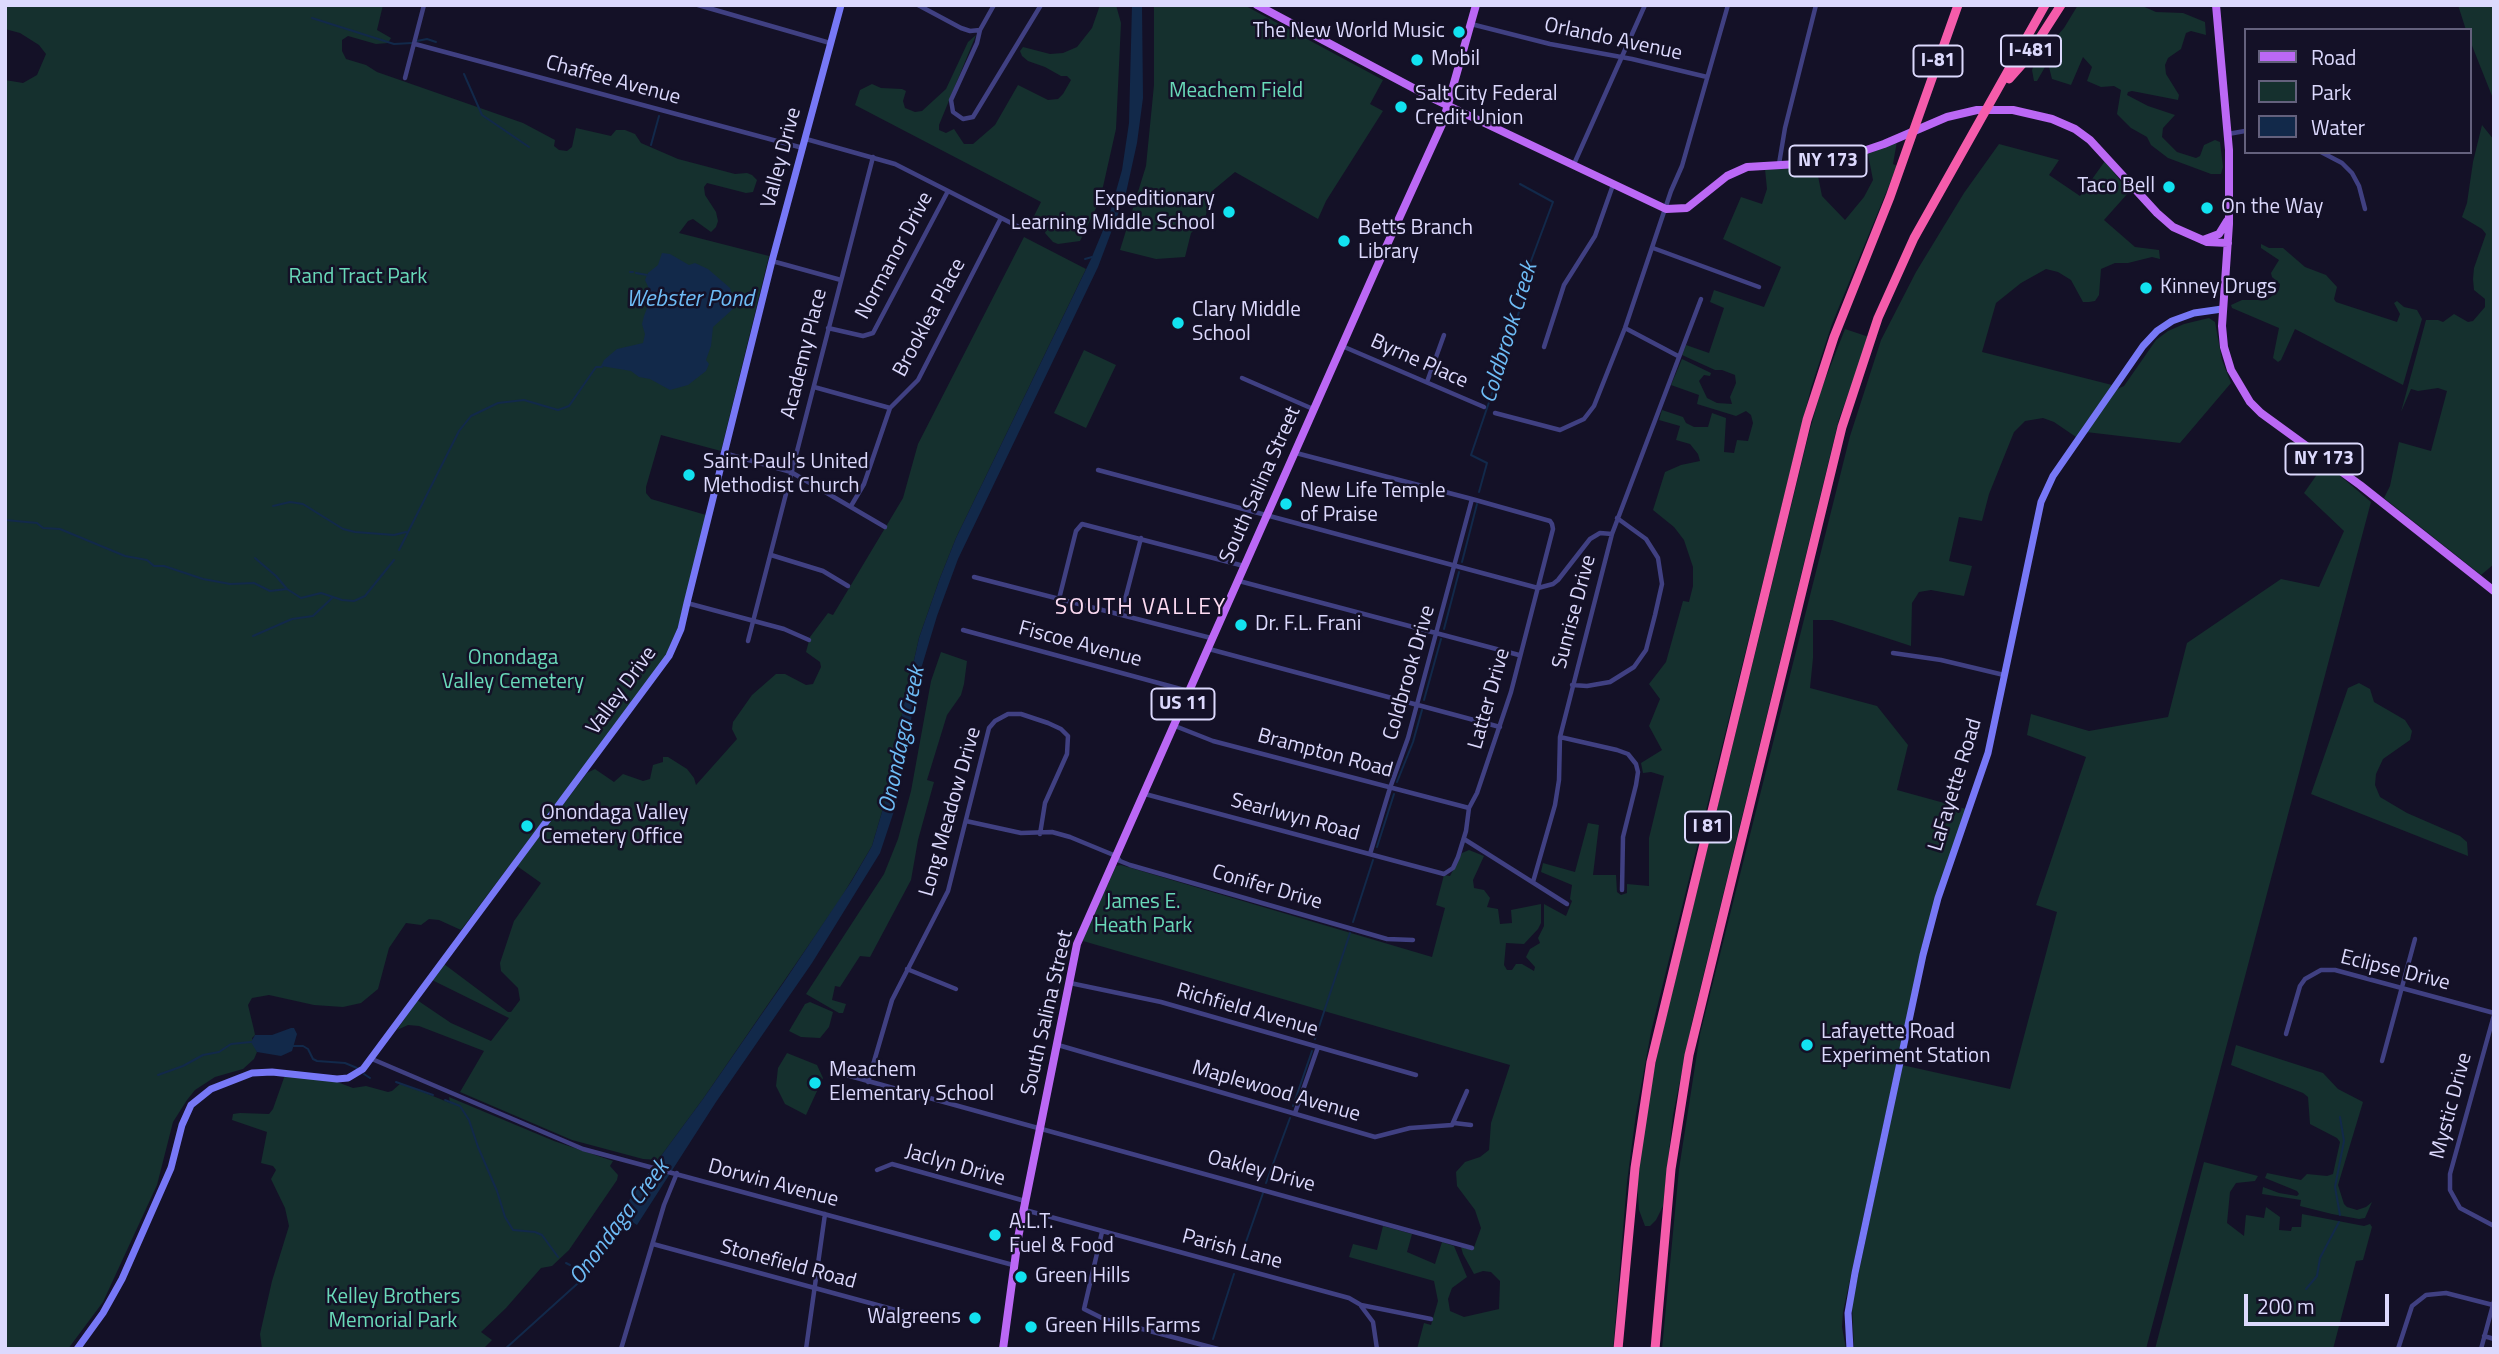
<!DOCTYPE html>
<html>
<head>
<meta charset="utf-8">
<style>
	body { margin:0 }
	#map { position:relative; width:2499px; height:1354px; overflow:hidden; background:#141127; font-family:"Titillium Web",sans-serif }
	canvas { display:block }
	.frame { position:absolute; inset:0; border:7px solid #dcd9fd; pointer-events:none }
	.legend { position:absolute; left:2244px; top:28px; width:228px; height:126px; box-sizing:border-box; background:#141127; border:2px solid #64617d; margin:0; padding:9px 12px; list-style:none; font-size:21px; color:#dcd9fd }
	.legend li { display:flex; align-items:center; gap:14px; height:35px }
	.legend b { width:35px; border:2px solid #64617d }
	.scale { position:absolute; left:2244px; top:1294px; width:145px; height:32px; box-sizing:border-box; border:4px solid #dcd9fd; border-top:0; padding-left:9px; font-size:21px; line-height:24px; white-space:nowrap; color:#dcd9fd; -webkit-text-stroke:5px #141127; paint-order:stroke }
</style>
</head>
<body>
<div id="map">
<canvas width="2499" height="1354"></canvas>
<div class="frame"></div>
<ul class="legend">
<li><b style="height:9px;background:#bb68f5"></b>Road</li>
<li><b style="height:19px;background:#15302e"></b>Park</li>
<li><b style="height:19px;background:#12294a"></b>Water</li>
</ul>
<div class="scale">200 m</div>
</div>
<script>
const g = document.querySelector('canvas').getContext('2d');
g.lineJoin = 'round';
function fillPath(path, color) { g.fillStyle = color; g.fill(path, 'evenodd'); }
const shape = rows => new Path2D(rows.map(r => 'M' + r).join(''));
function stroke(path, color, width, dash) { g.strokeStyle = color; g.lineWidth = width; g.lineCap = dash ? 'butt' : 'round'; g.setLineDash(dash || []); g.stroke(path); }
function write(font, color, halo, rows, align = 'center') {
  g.font = font + ' "Titillium Web",sans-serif'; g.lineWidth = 5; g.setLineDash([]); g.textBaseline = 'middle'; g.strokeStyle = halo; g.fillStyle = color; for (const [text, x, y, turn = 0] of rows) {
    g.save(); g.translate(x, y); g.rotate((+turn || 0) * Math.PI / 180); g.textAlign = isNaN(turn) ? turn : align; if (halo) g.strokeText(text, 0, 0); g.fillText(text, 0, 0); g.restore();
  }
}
const green = shape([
	[5,5,383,5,377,30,391,38,388,43,376,44,348,36,342,40,342,51,346,59,366,65,377,72,523,123,555,140,554,146,559,150,567,151,572,147,576,128,611,136,616,130,625,130,635,134,641,143,678,159,735,174,747,173,752,175,757,180,753,192,746,193,707,183,704,187,705,195,716,212,718,221,716,227,711,232,693,219,688,221,679,233,769,256,721,451,661,435,646,487,646,493,651,499,706,515,678,627,666,655,655,672,461,930,439,920,429,919,421,925,406,923,389,948,378,989,361,1003,343,1007,314,1005,269,995,252,998,248,1005,254,1030,255,1035,252,1038,257,1052,254,1059,243,1069,215,1077,195,1090,187,1100,173,1122,157,1185,103,1302,68,1349,5,1349,5,80,23,83,37,75,46,54,39,45,20,33,5,29],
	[1100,5,1116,5,1121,23,1116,129,1100,200,1080,241,1058,244,1053,242,1045,233,1048,225,1045,218,1034,216,1041,202,855,105,860,90,872,84,881,88,902,89,906,91,903,101,905,108,915,112,922,111,946,89,968,42,976,35,939,125,939,130,946,133,954,129,964,144,973,144,995,125,1018,85,1048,100,1058,99,1063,94,1071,80,1067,76,1061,76,1045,67,1028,61,1022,56,1020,51,1023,47,1050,54,1063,53,1077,47,1092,28],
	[1154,5,1244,5,1383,80,1370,104,1383,111,1326,201,1318,219,1235,172,1211,192,1205,219,1191,233,1185,257,1156,259,1120,250,1146,166,1154,85],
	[2078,5,2140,5,2156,12,2183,13,2205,22,2206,35,2191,31,2186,33,2181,49,2168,58,2165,65,2166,74,2179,95,2178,100,2132,91,2128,92,2127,95,2148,106,2175,115,2163,128,2162,137,2177,152,2196,158,2200,156,2204,145,2215,140,2220,142,2223,167,2221,174,2211,174,2168,158,2151,145,2147,137,2131,128,2117,114,2121,90,2114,86,2101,87,2087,81,2092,67,2083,57,2071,85,2052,79,2049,67,2045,67,2037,81,2034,81,2032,70,2036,60,2064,28],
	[2458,5,2494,5,2494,101,2469,38,2469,30,2466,30],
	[2482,125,2494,140,2494,564,2481,575,2384,498,2390,486,2399,442,2431,451,2447,391,2438,388,2418,391,2411,389,2401,412,2426,320,2438,320,2443,322,2454,314,2468,322,2473,321,2485,307,2485,299,2474,290,2473,279,2474,268,2486,234,2482,229,2462,217,2467,203,2473,162],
	[1897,141,1893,164,1897,166,1832,324,1811,388,1651,1032,1636,1114,1627,1182,1613,1349,1417,1349,1424,1323,1431,1325,1438,1301,1434,1281,1349,1257,1353,1244,1377,1250,1383,1226,1412,1234,1407,1252,1435,1264,1442,1242,1454,1246,1467,1277,1452,1288,1448,1299,1450,1311,1464,1317,1499,1309,1500,1281,1491,1272,1483,1271,1474,1274,1463,1254,1461,1247,1473,1250,1481,1228,1475,1210,1457,1186,1456,1172,1465,1162,1480,1157,1489,1150,1491,1123,1510,1065,1083,941,1084,937,1116,866,1121,865,1432,957,1445,908,1436,905,1444,875,1450,876,1462,853,1469,850,1484,856,1473,880,1474,888,1484,890,1490,898,1487,907,1498,909,1500,924,1512,923,1511,910,1541,904,1541,923,1538,929,1524,944,1506,943,1504,965,1507,970,1512,970,1516,964,1522,964,1534,971,1535,967,1526,957,1530,949,1540,943,1538,938,1544,926,1544,904,1566,916,1572,901,1570,899,1572,885,1541,872,1543,863,1575,872,1588,823,1599,825,1593,875,1616,875,1617,892,1621,895,1627,893,1627,884,1649,886,1649,838,1664,776,1651,772,1643,773,1641,763,1662,750,1649,726,1660,699,1649,684,1666,662,1683,601,1689,602,1693,586,1693,567,1684,540,1674,527,1653,510,1665,472,1681,465,1700,461,1698,454,1690,444,1676,440,1680,426,1659,420,1662,410,1683,417,1686,423,1694,427,1708,427,1712,413,1726,418,1724,452,1734,453,1737,440,1748,441,1753,423,1751,415,1746,411,1736,416,1697,404,1699,395,1671,385,1682,359,1711,373,1710,376,1704,375,1699,381,1707,398,1717,403,1732,404,1730,397,1736,383,1735,375,1722,370,1715,370,1682,355,1686,345,1709,353,1724,308,1710,302,1714,290,1764,307,1781,267,1723,239,1741,197,1762,204,1767,189,1765,169,1816,166,1822,196,1845,220,1864,197,1873,180,1868,154],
	[1999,144,2059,160,2049,175,2080,196,2105,161,2129,192,2104,220,2135,247,2159,250,2160,259,2152,257,2128,263,2115,263,2101,269,2099,295,2095,301,2089,302,2083,302,2071,280,2058,272,2046,269,2021,283,1996,303,1982,352,2112,385,2076,437,2054,422,2043,418,2025,421,2014,432,1989,494,1982,521,1959,517,1949,561,1972,566,1964,596,1931,590,1919,592,1912,603,1911,646,1832,620,1813,620,1813,658,1810,688,1877,706,1908,745,1897,790,1966,809,1923,941,1843,1312,1842,1327,1846,1349,1662,1349,1679,1169,1700,1034,1850,436,1881,340,1916,272,1964,193],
	[1024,237,1086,269,956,538,940,578,919,638,894,750,889,788,872,846,841,898,703,1099,658,1160,643,1159,572,1140,460,1092,484,1051,419,1026,408,1025,397,1030,417,1000,451,1023,491,1041,509,1018,432,980,444,964,508,1012,511,1012,520,1000,518,988,501,971,500,963,514,921,541,883,517,866,587,773,595,769,614,782,623,774,643,781,650,779,653,765,663,762,663,757,668,757,687,769,694,778,696,785,737,739,732,729,733,722,752,695,776,674,785,674,806,685,813,684,821,667,820,662,806,652,810,637,828,613,833,615,903,498,918,444],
	[2261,244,2269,248,2283,248,2305,267,2326,275,2337,287,2334,299,2336,302,2397,322,2400,314,2394,303,2397,301,2404,307,2417,310,2422,319,2403,385,2295,329,2281,360,2278,362,2273,358,2279,328,2232,308,2231,305,2242,300,2267,300,2279,290,2280,284,2272,277,2271,273,2279,260,2261,248],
	[2209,318,2215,322,2222,360,2231,383,2180,443,2086,432,2117,389,2124,386,2156,340,2168,331,2184,324],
	[1845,329,1869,337,1839,419,1692,1022,1673,1115,1663,1206,1656,1220,1650,1226,1645,1226,1639,1210,1637,1183,1646,1111,1659,1046,1808,437,1821,390],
	[1084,350,1116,365,1086,428,1054,413],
	[2325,463,2371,502,2146,1349,1854,1349,1852,1305,1902,1065,2010,1089,2057,912,2036,905,2086,757,2027,735,2031,714,2089,731,2168,717,2187,643,2281,579,2319,587,2344,531,2304,493],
	[941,652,967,661,964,684,961,695,947,715,927,780,934,782,918,840,911,880,870,957,860,956,840,987,835,986,832,1000,846,1004,843,1013,839,1013,806,994,884,874,898,839,911,791,931,681],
	[2359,683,2370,689,2374,702,2405,720,2412,731,2410,740,2383,759,2376,774,2375,785,2380,797,2407,813,2460,836,2467,842,2468,856,2311,794,2348,688],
	[810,1002,833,1012,829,1027,820,1038,801,1037,789,1031,805,1004],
	[2236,1045,2323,1073,2338,1089,2363,1102,2338,1185,2344,1204,2347,1207,2357,1210,2366,1207,2372,1202,2365,1218,2359,1219,2332,1214,2300,1206,2301,1200,2262,1194,2263,1187,2279,1193,2297,1196,2299,1194,2297,1191,2265,1178,2267,1173,2301,1180,2307,1174,2327,1176,2333,1174,2340,1142,2337,1138,2310,1124,2308,1097,2303,1093,2231,1065],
	[787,1053,817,1065,823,1078,806,1115,785,1104,776,1086,778,1068],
	[285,1075,337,1082,353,1088,366,1086,388,1092,392,1091,401,1083,450,1103,449,1097,554,1141,610,1160,613,1161,610,1166,618,1175,617,1180,569,1250,552,1266,541,1268,506,1308,481,1332,492,1340,483,1349,262,1349,260,1334,272,1281,289,1226,285,1208,271,1179,276,1170,273,1166,261,1163,267,1132,232,1120,233,1114,240,1113,269,1114,273,1109],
	[2204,1162,2258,1176,2255,1181,2236,1183,2230,1192,2227,1223,2244,1236,2246,1215,2264,1218,2266,1207,2280,1217,2279,1230,2291,1231,2292,1227,2301,1227,2302,1214,2364,1226,2370,1224,2372,1227,2363,1260,2356,1261,2333,1349,2155,1349]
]);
const water = shape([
	[1132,5,1142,5,1143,98,1137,143,1126,193,1098,267,958,559,937,616,918,679,897,802,880,853,812,963,716,1102,637,1225,620,1214,644,1178,658,1163,658,1160,703,1099,784,982,851,882,872,846,889,788,894,750,919,638,940,578,956,538,1091,259,1109,216,1122,170,1129,123],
	[662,253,670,254,689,265,695,263,708,269,730,288,735,303,734,308,713,327,711,346,706,360,709,364,706,371,688,385,670,390,650,379,639,377,631,371,601,366,604,360,617,349,643,343,645,334,642,324,644,316,647,308,656,304,645,280,648,273,658,265],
	[291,1028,294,1028,297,1034,292,1051,281,1056,257,1052,251,1042,255,1035,272,1035]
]);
const stream = shape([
	[312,18,394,44,412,43],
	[417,41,427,39,436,42],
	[464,74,482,115,529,147],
	[651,145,659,116],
	[1085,259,1092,257],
	[630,272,633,272],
	[636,273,647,275],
	[1479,492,1487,463,1471,455,1514,329,1523,298,1522,285,1553,202,1520,184],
	[273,506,290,502,303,504,343,529,355,532,394,535,406,532],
	[5,520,37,523,43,528,60,529,125,556,147,560,154,566,164,566,203,579,230,584,254,583,270,591,287,589],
	[399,550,459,431,471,416,498,403,524,400,558,410,569,406,596,367,602,367],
	[255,558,276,576,287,589,301,598,321,593,342,600,354,601,365,596,394,560],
	[1462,562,1477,504],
	[1444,629,1459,572],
	[253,636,292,619,313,616,332,598],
	[1424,700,1441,639],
	[1397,782,1413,742,1422,710],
	[1377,847,1394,794],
	[1353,922,1373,860],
	[1315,1039,1350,933],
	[293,1046,303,1046,308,1049,313,1059,317,1061,345,1063,357,1068],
	[364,1074,370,1078],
	[158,1075,183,1066,203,1055,219,1052,231,1044,251,1042],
	[396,1082,433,1095],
	[445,1100,460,1106,469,1120,478,1147,497,1191,505,1217,513,1230,535,1232,542,1235,558,1257],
	[1293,1106,1312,1051],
	[2340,1117,2344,1141,2335,1187,2340,1215],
	[1266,1183,1290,1118],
	[1240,1259,1263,1193],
	[566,1263,570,1265],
	[575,1269,591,1270],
	[2306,1289,2317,1276,2320,1258,2339,1222],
	[1213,1339,1234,1274],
	[505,1349,587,1275,629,1218]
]);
const street = shape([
	[698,5,830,43],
	[918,5,961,28,970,31,980,30],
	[994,5,980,30,977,43,951,100,953,112,963,119,973,117,1041,5],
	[1471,24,1550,44,1632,59,1707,77],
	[415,44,803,148],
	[405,78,424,5],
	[2228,134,2245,131],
	[806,139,895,164,1021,228],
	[2321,152,2342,163,2352,173,2359,186,2365,209],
	[1574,164,1645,5],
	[1779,164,1785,128,1816,5],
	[1653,248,1759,287],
	[772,261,841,280],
	[828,328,863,336,873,333,948,191],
	[1625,328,1678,356],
	[1342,346,1484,407],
	[1544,347,1564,285,1595,236,1613,185],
	[1242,378,1313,409],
	[1427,382,1444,335],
	[814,387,890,408],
	[1495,413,1560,430,1584,419,1594,406,1625,328,1671,191,1682,166,1728,5],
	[724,453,791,472,885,527],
	[1098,470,1538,588,1553,584,1558,580,1590,539,1600,533,1612,534],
	[851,506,864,484,890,408,918,380,1001,218],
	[771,555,823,571,848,586],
	[974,577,1211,638],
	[1239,581,1519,655],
	[1059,599,1076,531,1082,524,1244,566],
	[687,603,784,629,809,640],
	[1121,615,1141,538],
	[963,630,1188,691],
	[748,641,873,157],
	[1209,649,1500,727],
	[1893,653,1941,660,2004,675],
	[1572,685,1587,686,1610,682,1634,667,1646,650,1655,615,1662,584,1658,558,1646,539,1617,518],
	[1175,726,1213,741,1469,808],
	[1560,737,1617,750,1628,754,1636,764,1638,772,1636,785,1623,837,1622,890],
	[1145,794,1444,874,1453,868,1458,857,1466,831,1469,808,1477,793,1511,692,1553,529,1552,524,1550,521,1472,499,1296,453],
	[966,821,1021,833,1052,832,1070,837,1116,856,1120,861,1130,865,1387,939,1413,940],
	[1464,839,1567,904],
	[1370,854,1390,788,1408,738,1472,499],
	[1533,882,1555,805,1559,780,1560,737,1612,534,1701,299],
	[907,969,956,989],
	[1070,983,1161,1002,1416,1075],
	[2494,1015,2450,1174,2450,1190,2460,1208,2494,1226],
	[2286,1034,2300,986,2305,979,2321,970,2335,970,2494,1013],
	[1058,1045,1375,1137,1410,1128,1452,1125,1467,1091],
	[372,1059,583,1149,1013,1265],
	[2382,1061,2415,939],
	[839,1073,1472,1248],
	[868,1082,892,1000,948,891,989,728,995,721,1008,714,1021,714,1048,723,1061,729,1068,736,1067,754,1045,803,1040,834],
	[1295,1113,1318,1047],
	[1454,1123,1471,1125],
	[877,1170,892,1164,1025,1201],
	[1025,1210,1349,1298,1361,1305,1431,1319],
	[1102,1232,1084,1309,1104,1319,1218,1349],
	[653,1244,914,1315],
	[1361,1306,1373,1322,1377,1349],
	[2484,1336,2494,1339],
	[621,1349,664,1205,677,1173],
	[806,1349,825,1214],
	[2398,1349,2412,1306,2426,1295,2446,1293,2493,1305],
	[2481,1349,2494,1301]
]);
const secondary = shape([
	[77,1349,103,1313,122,1279,171,1168,182,1125,191,1105,211,1089,252,1073,272,1072,337,1079,348,1078,363,1069,669,656,681,629,687,603,772,261,841,5],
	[1850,1349,1848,1313,1855,1273,1923,955,1938,898,1988,753,2041,502,2053,476,2143,346,2157,331,2172,321,2194,313,2222,309]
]);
const primary = shape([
	[1257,5,1434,99,1666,209,1687,208,1727,176,1747,167,1815,163,1840,159,1884,144,1947,117,1977,110,2013,110,2052,119,2075,129,2090,140,2157,213,2173,227,2207,242,2228,243],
	[2216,5,2229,150,2229,224,2222,326,2224,347,2231,370,2250,402,2261,413,2360,485,2494,591],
	[2203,240,2219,234,2227,221],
	[1003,1349,1018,1238,1077,944,1376,269,1443,122,1476,5]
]);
const highway = shape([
	[2009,79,2025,61,2061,5],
	[1618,1349,1635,1168,1651,1062,1807,420,1834,337,1890,197,1958,5],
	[1655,1349,1671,1169,1689,1055,1842,427,1878,318,1914,238,2045,5]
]);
const markers = [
	[1459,32,7,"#12e2f0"],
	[1417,60,7,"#12e2f0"],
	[1401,107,7,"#12e2f0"],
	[2169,187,7,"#12e2f0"],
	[2207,208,7,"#12e2f0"],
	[1229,212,7,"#12e2f0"],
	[1344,241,7,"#12e2f0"],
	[2146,288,7,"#12e2f0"],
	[1178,323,7,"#12e2f0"],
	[689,475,7,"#12e2f0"],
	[1286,504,7,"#12e2f0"],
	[1241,625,7,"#12e2f0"],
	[527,826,7,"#12e2f0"],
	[1807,1045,7,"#12e2f0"],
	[815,1083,7,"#12e2f0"],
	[995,1235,7,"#12e2f0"],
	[1021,1277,7,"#12e2f0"],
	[975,1318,7,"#12e2f0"],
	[1031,1327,7,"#12e2f0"]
];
const shields = [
	[2031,51,60],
	[1938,61,49],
	[1828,161,77],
	[2324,459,77],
	[1183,704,63],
	[1708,827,46]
];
const shieldNames = [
	["I-481",2031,51],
	["I-81",1938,61],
	["NY 173",1828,161],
	["NY 173",2324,459],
	["US 11",1183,704],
	["I 81",1708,827]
];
const poiNames = [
	["The New World Music",1445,32,"right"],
	["Mobil",1431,60],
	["Salt City Federal",1415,95],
	["Credit Union",1415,119],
	["Taco Bell",2155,187,"right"],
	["Expeditionary",1215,200,"right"],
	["Learning Middle School",1215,224,"right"],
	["On the Way",2221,208],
	["Betts Branch",1358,229],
	["Library",1358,253],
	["Kinney Drugs",2160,288],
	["Clary Middle",1192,311],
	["School",1192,335],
	["Saint Paul's United",703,463],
	["Methodist Church",703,487],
	["New Life Temple",1300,492],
	["of Praise",1300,516],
	["Dr. F.L. Frani",1255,625],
	["Onondaga Valley",541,814],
	["Cemetery Office",541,838],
	["Lafayette Road",1821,1033],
	["Experiment Station",1821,1057],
	["Meachem",829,1071],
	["Elementary School",829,1095],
	["A.L.T.",1009,1223],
	["Fuel & Food",1009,1247],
	["Green Hills",1035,1277],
	["Walgreens",961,1318,"right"],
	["Green Hills Farms",1045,1327]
];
const streetNames = [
	["Orlando Avenue",1613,40,12],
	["Chaffee Avenue",613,81,15],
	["Valley Drive",782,158,-75],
	["Normanor Drive",895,256,-62],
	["Brooklea Place",930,318,-62],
	["Academy Place",805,354,-76],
	["Byrne Place",1419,362,24],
	["South Salina Street",1261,485,-66],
	["Sunrise Drive",1575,612,-75],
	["Fiscoe Avenue",1080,645,15],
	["Coldbrook Drive",1410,673,-74],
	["Valley Drive",622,691,-54],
	["Latter Drive",1490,699,-74],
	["Brampton Road",1325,754,15],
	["LaFayette Road",1956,785,-73],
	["Long Meadow Drive",951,812,-74],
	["Searlwyn Road",1295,818,15],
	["Conifer Drive",1267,888,16],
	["Eclipse Drive",2395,971,14],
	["Richfield Avenue",1247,1011,16],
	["South Salina Street",1048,1013,-77],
	["Maplewood Avenue",1276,1092,16],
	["Mystic Drive",2452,1106,-75],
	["Jaclyn Drive",955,1166,16],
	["Oakley Drive",1261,1172,15],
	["Dorwin Avenue",773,1184,15],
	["Parish Lane",1232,1250,15],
	["Stonefield Road",788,1265,15]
];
const parkNames = [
	["Meachem Field",1236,92],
	["Rand Tract Park",358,278],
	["Onondaga",513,659],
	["Valley Cemetery",513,683],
	["James E.",1143,903],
	["Heath Park",1143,927],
	["Kelley Brothers",393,1298],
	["Memorial Park",393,1322]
];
const waterNames = [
	["Webster Pond",690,300],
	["Coldbrook Creek",1510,333,-73],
	["Onondaga Creek",903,740,-78],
	["Onondaga Creek",620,1223,-53]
];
const neighbourhoodNames = [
	["SOUTH VALLEY",1141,608]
];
fillPath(green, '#15302e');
fillPath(water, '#12294a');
stroke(stream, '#12294a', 2);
stroke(street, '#404082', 4.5);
stroke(secondary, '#7778f6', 7);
stroke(primary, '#bb68f5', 8);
stroke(highway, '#f55cab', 9);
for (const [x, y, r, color] of markers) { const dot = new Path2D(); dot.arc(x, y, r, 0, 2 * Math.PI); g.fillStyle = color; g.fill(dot); stroke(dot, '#141127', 2.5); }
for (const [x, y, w] of shields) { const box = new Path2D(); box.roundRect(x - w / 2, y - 15.5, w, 31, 5); g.fillStyle = '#141127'; g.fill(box); stroke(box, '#dcd9fd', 2); }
write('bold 19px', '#dcd9fd', null, shieldNames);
write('21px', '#dcd9fd', '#141127', poiNames, 'left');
write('21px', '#dcd9fd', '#141127', streetNames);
write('21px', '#69d9b9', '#141127', parkNames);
write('italic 23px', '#6ebcf6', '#141127', waterNames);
g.letterSpacing = '2px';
write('23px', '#fddbf2', '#141127', neighbourhoodNames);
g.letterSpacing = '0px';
</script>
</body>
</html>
